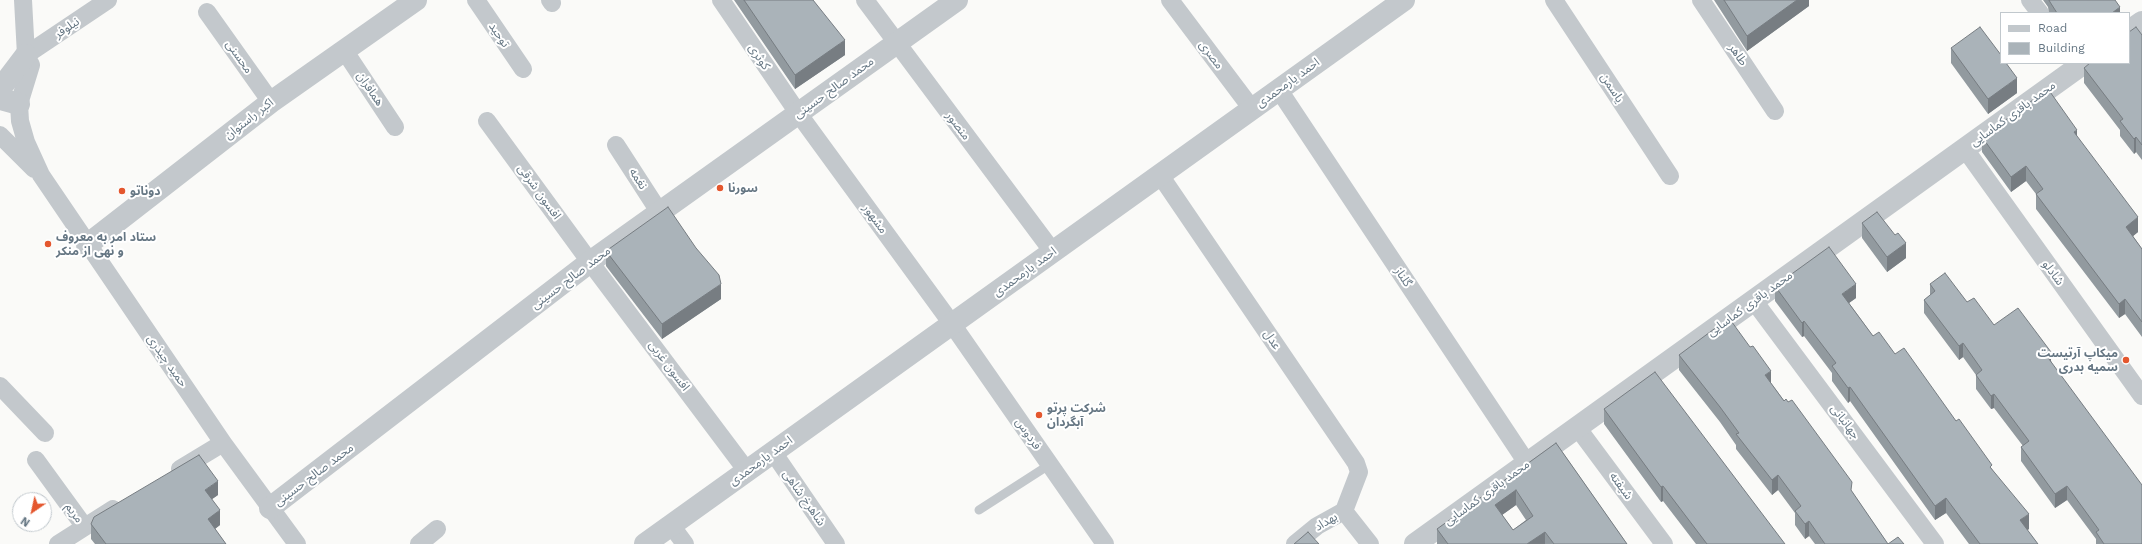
<!DOCTYPE html>
<html>
<head>
<meta charset="utf-8">
<style>
	body { margin:0 }
	#map { position:relative; width:2142px; height:544px; overflow:hidden; background:#fafaf8; font-family:"Work Sans",sans-serif }
	canvas { display:block }
	.legend { position:absolute; left:2000px; top:12px; width:130px; height:52px; box-sizing:border-box; background:#fff; border:1px solid #c1c8cd; margin:0; padding:5px 7px; list-style:none; font-size:12px; color:#657683 }
	.legend li { display:flex; align-items:center; gap:8px; height:20px }
	.legend b { width:20px; border:1px solid #c1c8cd }
	.north { position:absolute; left:12px; top:492px; width:40px; height:40px; box-sizing:border-box; background:#fff; border:1px solid #c1c8cd; border-radius:50%; rotate:214deg; font-size:11px; font-weight:700; line-height:16px; text-align:center; color:#657683 }
	.north::after { content:''; display:block; margin:auto; width:14px; height:18px; background:#e4572e; clip-path:polygon(50% 0,100% 100%,50% 72%,0 100%) }
</style>
</head>
<body>
<div id="map">
<canvas width="2142" height="544"></canvas>
<ul class="legend">
<li><b style="height:5px;background:#c3c8cc"></b>Road</li>
<li><b style="height:11px;background:#aab3b9"></b>Building</li>
</ul>
<div class="north">N</div>
</div>
<script>
const g = document.querySelector('canvas').getContext('2d');
g.lineJoin = 'round';
const shape = rows => new Path2D(rows.map(r => 'M' + r).join(''));
function stroke(path, color, width, dash) { g.strokeStyle = color; g.lineWidth = width; g.lineCap = dash ? 'butt' : 'round'; g.setLineDash(dash || []); g.stroke(path); }
function fillPath(path, color) { g.fillStyle = color; g.fill(path, 'evenodd'); }
function write(font, color, halo, rows, align = 'center') {
  g.font = font + ' "Work Sans","Noto Sans Arabic",sans-serif'; g.lineWidth = 4; g.setLineDash([]); g.textBaseline = 'middle'; g.strokeStyle = halo; g.fillStyle = color; for (const [text, x, y, turn = 0] of rows) {
    g.save(); g.translate(x, y); g.rotate((+turn || 0) * Math.PI / 180); g.textAlign = isNaN(turn) ? turn : align; if (halo) g.strokeText(text, 0, 0); g.fillText(text, 0, 0); g.restore();
  }
}
const service = shape([
	[979,510,1049,465]
]);
const minor = shape([
	[23,0,26,55,31,65,19,104,20,121,26,142,41,175,223,443,297,544],
	[476,0,523,69],
	[550,0,552,3],
	[721,0,798,113,952,324,1105,544],
	[865,0,1053,252],
	[1170,0,1252,109],
	[1554,0,1670,176],
	[1701,0,1775,111],
	[2030,0,2040,13],
	[207,12,271,102],
	[344,50,395,127],
	[26,55,108,0],
	[1279,90,1527,463],
	[487,121,590,262,747,471],
	[0,135,34,169],
	[616,145,660,213],
	[1965,149,2142,396],
	[1160,175,1356,463,1359,472,1344,511],
	[1754,301,1935,544],
	[0,386,45,433],
	[1577,427,1664,544],
	[773,452,836,544],
	[36,460,84,526],
	[180,469,223,443],
	[671,525,685,544],
	[58,544,113,509],
	[419,544,437,529],
	[1295,544,1317,526,1344,511,1370,544]
]);
const tertiary = shape([
	[2129,31,2142,22],
	[0,89,26,55],
	[0,99,19,104],
	[87,245,271,102,416,0],
	[270,508,590,262,957,0],
	[645,544,1404,0],
	[1415,544,2084,63]
]);
const wall = shape([
	[734,0,813,0,845,55,795,89],
	[1714,0,1809,0,1809,6,1747,51],
	[2043,0,2115,0,2120,13,2049,13,2048,7],
	[2142,35,2142,160,2136,152,2134,154,2120,136,2120,130,2084,83,2084,68],
	[1951,48,2017,93,1988,114,1951,63],
	[1982,137,2077,137,2138,232,2133,236,2142,249,2142,337,2125,314,2119,318,2036,209,2036,194,2026,181,2011,192,1982,152],
	[1862,223,1895,235,1906,258,1887,272,1862,238],
	[696,248,721,299,662,339,606,266,606,251],
	[1930,284,1967,302,1994,325,2051,361,2142,544,2096,544,2096,539,2067,500,2055,508,2021,461,2021,447,2023,446,1994,408,1991,409,1976,389,1976,375,1963,357,1959,360,1924,313,1924,300,1930,295],
	[1775,286,1856,298,1849,303,1873,336,1895,354,1956,421,1992,469,2029,529,2027,530,2038,544,1969,544,1946,513,1935,520,1850,401,1848,403,1832,381,1832,373,1804,336,1802,337,1775,301],
	[1679,355,1771,383,1852,492,1888,544,1904,544,1815,544,1809,536,1805,539,1795,525,1795,513,1778,490,1772,495,1736,449,1736,445,1720,422,1679,370],
	[1604,409,1785,544,1696,544,1663,501,1661,502,1604,424],
	[1556,443,1627,544,1437,544,1437,529],
	[1516,505,1526,520,1513,530,1502,515],
	[218,495,212,499,220,525,215,529,226,544,95,544,91,539,91,524]
]);
const shadedWall = shape([
	[1797,0,1809,0,1809,6,1747,51,1747,36],
	[2120,7,2120,13,2112,13],
	[845,40,845,55,795,89,795,75],
	[2017,78,2017,93,1988,114,1988,99],
	[2077,130,2077,145,2074,132],
	[2136,137,2136,152,2134,154,2134,139],
	[2026,166,2026,181,2011,192,2011,177],
	[2138,217,2138,232,2126,242,2126,227],
	[1906,243,1906,258,1887,272,1887,257],
	[721,284,721,299,662,339,662,324],
	[1856,284,1856,298,1842,308,1842,294],
	[2125,299,2125,314,2119,318,2119,304],
	[1804,321,1804,336,1802,337,1802,323],
	[1963,343,1963,357,1959,360,1959,346],
	[2051,352,2051,366,2046,355],
	[1771,371,1771,386,1765,375],
	[1850,387,1850,401,1848,403,1848,388],
	[1994,394,1994,408,1991,409,1991,396],
	[1778,475,1778,490,1772,495,1772,480],
	[218,481,218,495,205,504,205,490],
	[1663,486,1663,501,1661,502,1661,487],
	[2067,486,2067,500,2055,508,2055,494],
	[1516,490,1516,505,1495,520,1495,505],
	[1946,498,1946,513,1935,520,1935,506],
	[220,510,220,525,208,534,208,519],
	[2029,514,2029,529,2020,535,2020,520],
	[1809,521,1809,536,1805,539,1805,524],
	[1545,532,1545,544,1527,544]
]);
const building = shape([
	[744,0,813,0,845,40,795,75,744,0],
	[1724,0,1797,0,1747,36,1724,0],
	[2049,0,2115,0,2120,7,2112,13,2057,13,2050,2,2049,0],
	[1980,27,2001,55,2001,63,2006,63,2017,78,1988,99,1951,48,1980,27],
	[2136,27,2142,35,2142,145,2136,137,2134,139,2120,121,2123,119,2084,68,2090,63,2129,63,2129,32,2136,27],
	[2048,89,2077,130,2074,132,2138,217,2126,227,2142,249,2142,322,2125,299,2119,304,2036,194,2043,189,2026,166,2011,177,1982,137,2048,89],
	[668,207,696,248,719,275,721,284,662,324,606,251,668,207],
	[1877,212,1895,235,1898,233,1906,243,1887,257,1862,223,1877,212],
	[1829,247,1856,284,1842,294,1873,336,1879,332,1895,354,1904,348,1956,421,1959,419,1992,465,1990,467,2029,514,2020,520,2038,544,1980,544,1946,498,1935,506,1850,387,1848,388,1832,366,1836,363,1804,321,1802,323,1775,286,1829,247],
	[1945,273,1967,302,1974,298,1994,325,2018,308,2051,352,2046,355,2142,485,2142,544,2104,544,2096,532,2099,530,2067,486,2055,494,2021,447,2029,441,1994,394,1991,396,1976,375,1982,370,1963,343,1959,346,1924,300,1935,291,1930,284,1945,273],
	[1729,318,1750,347,1753,346,1771,371,1765,375,1784,401,1786,399,1788,402,1792,400,1852,482,1851,490,1888,544,1898,537,1904,544,1825,544,1809,521,1805,524,1795,511,1801,506,1778,475,1772,480,1736,434,1739,433,1720,407,1679,355,1729,318],
	[1655,372,1785,544,1707,544,1663,486,1661,487,1604,409,1655,372],
	[1556,443,1627,544,1554,544,1545,532,1527,544,1448,544,1437,529,1556,443],
	[1516,490,1533,516,1513,530,1495,505,1516,490],
	[199,455,218,481,205,490,220,510,208,519,226,544,106,544,91,524,94,517,199,455],
	[1308,532,1319,544,1294,544,1308,532]
]);
const markers = [
	[720,188,4,"#e4572e"],
	[122,191,4,"#e4572e"],
	[48,244,4,"#e4572e"],
	[2126,360,4,"#e4572e"],
	[1039,415,4,"#e4572e"]
];
const streetNames = [
	["نیلوفر",67,28,-34],
	["توحید",499,35,56],
	["مصری",1211,55,53],
	["طاهر",1738,55,56],
	["محسنی",239,57,55],
	["کوثری",759,57,56],
	["احمد یارمحمدی",1288,83,-36],
	["محمد صالح حسینی",834,88,-36],
	["یاسمن",1612,88,57],
	["همافران",370,89,56],
	["محمد باقری کماسایی",2013,114,-36],
	["اکبر راستوان",249,119,-38],
	["منصور",958,126,53],
	["نغمه",638,179,57],
	["افسون شرقی",539,192,54],
	["مشهور",875,219,54],
	["احمد یارمحمدی",1025,272,-36],
	["شادلو",2053,273,54],
	["گلناز",1403,277,56],
	["محمد صالح حسینی",571,278,-37],
	["محمد باقری کماسایی",1750,304,-36],
	["عدل",1272,340,56],
	["حمید چیذری",167,361,55],
	["افسون غربی",669,366,53],
	["جهانبانی",1845,422,53],
	["فردوس",1028,434,55],
	["احمد یارمحمدی",761,461,-36],
	["محمد صالح حسینی",314,475,-37],
	["شیفته",1621,486,54],
	["محمد باقری کماسایی",1487,493,-36],
	["شاهرخ شاهی",804,498,55],
	["مریم",74,513,54],
	["بهداد",1326,522,-31]
];
const poiNames = [
	["سورنا",728,188],
	["دوناتو",130,191],
	["ستاد امر به معروف",56,237],
	["و نهی از منکر",56,251],
	["میکاپ آرتیست",2118,353,"right"],
	["سمیه بدری",2118,367,"right"],
	["شرکت پرتو",1047,408],
	["آبگردان",1047,422]
];
stroke(service, '#c3c8cc', 9);
stroke(minor, '#c3c8cc', 18);
stroke(tertiary, '#c3c8cc', 22);
fillPath(wall, '#929a9f');
fillPath(shadedWall, '#777d82');
fillPath(building, '#aab3b9');
stroke(building, '#777d82', 1);
for (const [x, y, r, color] of markers) { const dot = new Path2D(); dot.arc(x, y, r, 0, 2 * Math.PI); g.fillStyle = color; g.fill(dot); stroke(dot, '#fff', 1.5); }
write('12px', '#657683', '#fff', streetNames);
write('bold 12px', '#657683', '#fff', poiNames, 'left');
</script>
</body>
</html>
